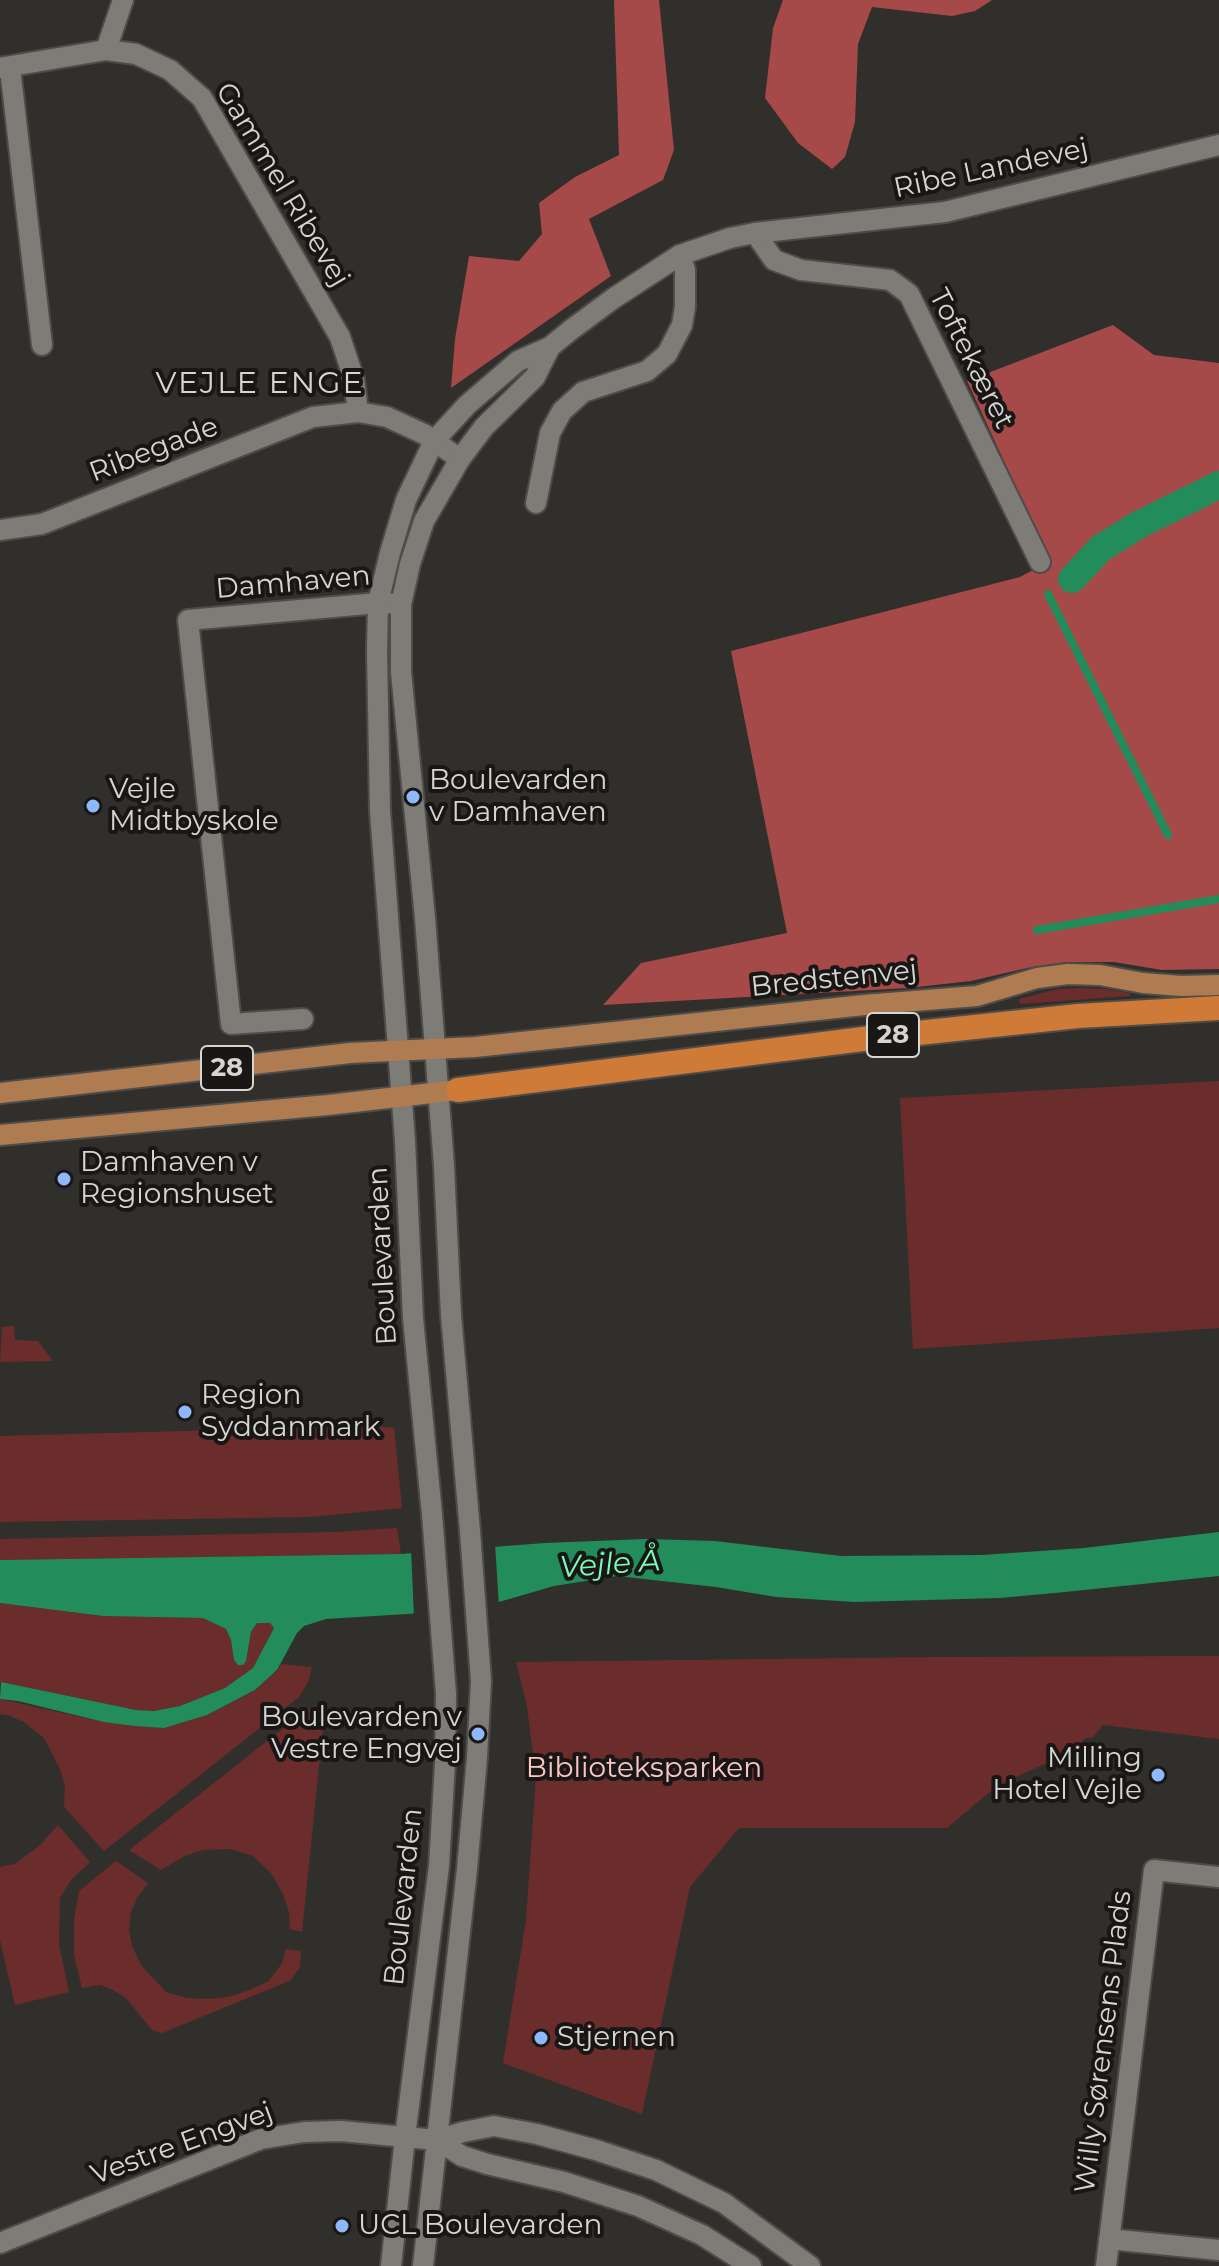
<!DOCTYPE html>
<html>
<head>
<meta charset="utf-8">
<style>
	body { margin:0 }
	canvas { display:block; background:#312f2b }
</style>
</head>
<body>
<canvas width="1219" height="2266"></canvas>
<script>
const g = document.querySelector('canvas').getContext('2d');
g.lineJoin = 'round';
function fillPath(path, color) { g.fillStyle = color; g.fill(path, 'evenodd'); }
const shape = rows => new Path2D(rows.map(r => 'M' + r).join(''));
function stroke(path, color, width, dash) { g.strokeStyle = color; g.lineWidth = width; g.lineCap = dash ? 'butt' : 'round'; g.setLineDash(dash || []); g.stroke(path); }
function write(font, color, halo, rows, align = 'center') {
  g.font = font + ' Montserrat,sans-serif'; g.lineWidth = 8; g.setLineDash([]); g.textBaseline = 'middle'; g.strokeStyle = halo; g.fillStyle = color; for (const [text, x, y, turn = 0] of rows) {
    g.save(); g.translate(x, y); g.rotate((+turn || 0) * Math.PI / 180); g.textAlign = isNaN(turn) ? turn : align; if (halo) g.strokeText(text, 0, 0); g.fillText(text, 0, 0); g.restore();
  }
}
const green = shape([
	[1078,988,1105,989,1129,993,1130,996,1020,1004,1019,999,1058,989],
	[1219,1081,1219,1328,913,1349,900,1098],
	[14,1326,15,1340,38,1341,53,1361,0,1362,2,1327],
	[371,1426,394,1428,402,1508,310,1517,0,1522,0,1436],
	[397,1528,401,1554,0,1560,0,1539,336,1532],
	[0,1603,103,1616,203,1618,226,1629,231,1640,234,1660,246,1661,251,1632,257,1623,270,1623,274,1628,253,1668,225,1688,180,1706,154,1711,136,1710,0,1682],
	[1219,1656,1219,1739,1103,1725,1093,1737,1084,1739,1080,1748,998,1785,947,1828,739,1828,690,1887,642,2114,503,2063,526,1920,536,1777,527,1706,516,1662,942,1657],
	[281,1664,312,1667,309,1680,299,1697,104,1851,64,1807,65,1787,61,1771,44,1738,24,1722,8,1715,0,1714,0,1699,4,1700,104,1722,164,1728,207,1715,239,1699,255,1690,277,1671],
	[309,1708,324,1717,302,1932,290,1929,289,1912,282,1892,271,1873,253,1856,231,1849,203,1850,185,1856,161,1870,129,1850],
	[58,1825,90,1862,71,1880,60,1898,59,1945,69,1992,15,2005,0,1940,0,1867,15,1864,40,1845],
	[116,1861,148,1883,137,1898,131,1912,129,1930,132,1946,141,1965,166,1992,186,1998,208,1999,228,1997,247,1991,269,1981,282,1963,286,1949,301,1951,300,1967,291,1980,277,1986,162,2033,152,2030,126,1998,113,1990,100,1985,82,1988,74,1955,74,1920,79,1891]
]);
const forest = shape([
	[614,0,659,0,674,150,663,180,589,219,611,276,451,388,455,339,469,256,519,261,542,234,539,203,575,177,619,155],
	[783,0,992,0,975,11,952,16,872,7,858,44,855,122,845,157,832,169,798,143,765,98,773,28],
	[1113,325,1154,355,1219,363,1219,969,1162,970,1114,962,1066,962,1027,968,971,981,908,988,603,1005,641,963,787,933,731,651,1020,577,1050,561,967,381]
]);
const water = shape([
	[1219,1532,1219,1576,1065,1592,1000,1598,855,1602,776,1597,716,1587,617,1576,554,1586,485,1606,455,1611,326,1619,304,1626,297,1633,277,1670,255,1690,207,1715,164,1728,135,1726,104,1722,18,1701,0,1699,1,1682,136,1710,154,1711,180,1706,225,1688,253,1668,274,1628,270,1623,257,1623,251,1632,246,1661,243,1665,238,1665,234,1660,231,1640,226,1629,203,1618,103,1616,0,1603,0,1560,401,1554,545,1543,646,1539,715,1541,841,1556,982,1555,1084,1548]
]);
const pier = shape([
	[495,1543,499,1607,456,1615,414,1617,411,1549]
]);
const stream = shape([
	[1048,594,1168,835],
	[1037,930,1219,899]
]);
const canal = shape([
	[1072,579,1101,548,1140,524,1219,485]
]);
const street = shape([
	[106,50,123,0],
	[0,68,106,50,136,54,170,70,202,98,340,337,354,379,358,412],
	[10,68,42,345],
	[755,233,774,260,801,270,890,280,909,294,1040,562],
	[536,503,550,433,562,411,583,392,647,371,667,354,682,325,685,307,685,270,680,255],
	[0,530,42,524,313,417,358,412,387,417,424,434,460,459],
	[303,1019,231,1024,188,620,378,603,401,604],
	[1109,2239,1219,2250],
	[1106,2266,1154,1870,1219,1877]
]);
const secondary = shape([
	[437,2140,462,2156,487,2164,564,2182,638,2206,702,2235,751,2266],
	[0,2243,261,2139,304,2132,341,2131,437,2140,463,2132,494,2126,537,2134,596,2150,656,2170,724,2203,810,2266],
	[391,2266,405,2137,439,1866,445,1763,446,1694,432,1514,413,1318,405,1141,380,811,377,652,378,603,390,553,406,500,434,441,467,405,518,361,550,347,572,329,614,298,680,255,730,238,755,233,945,212,1219,145],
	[423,2266,467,1869,477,1758,481,1681,470,1531,451,1315,444,1166,425,918,401,672,401,604,410,564,424,521,460,459,484,427,535,377,550,347]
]);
const primary = shape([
	[0,1093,350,1053,475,1047,864,1005,977,996,1037,978,1068,974,1100,975,1143,983,1181,986,1219,985],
	[0,1135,328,1105,458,1090]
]);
const highway = shape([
	[458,1090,871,1038,1078,1016,1219,1008]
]);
const markers = [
	[413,797,8,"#8db9fc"],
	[93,806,8,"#8db9fc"],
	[64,1179,8,"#8db9fc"],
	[185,1412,8,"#8db9fc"],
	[478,1734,8,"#8db9fc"],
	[1158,1775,8,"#8db9fc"],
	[541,2038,8,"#8db9fc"],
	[342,2226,8,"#8db9fc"]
];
const shields = [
	[893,1035,52],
	[227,1068,52]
];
const shieldNames = [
	["28",893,1035],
	["28",227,1068]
];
const streetNames = [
	["Ribe Landevej",991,169,-12],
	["Gammel Ribevej",282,185,59],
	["Toftekæret",971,359,63],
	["Ribegade",154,450,-21],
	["Damhaven",293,583,-5],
	["Bredstenvej",834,979,-6],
	["Boulevarden",383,1256,-93],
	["Boulevarden",404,1897,-84],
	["Willy Sørensens Plads",1104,2042,-83],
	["Vestre Engvej",182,2144,-20]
];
const poiNames = [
	["Boulevarden",429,781],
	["v Damhaven",429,813],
	["Vejle",109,790],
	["Midtbyskole",109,822],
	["Damhaven v",80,1163],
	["Regionshuset",80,1195],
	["Region",201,1396],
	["Syddanmark",201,1428],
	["Boulevarden v",462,1718,"right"],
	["Vestre Engvej",462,1750,"right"],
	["Milling",1142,1759,"right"],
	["Hotel Vejle",1142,1791,"right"],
	["Stjernen",557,2038],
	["UCL Boulevarden",358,2226]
];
const parkNames = [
	["Biblioteksparken",644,1769]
];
const neighbourhoodNames = [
	["VEJLE ENGE",260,384]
];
const waterNames = [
	["Vejle Å",610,1565,-4]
];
fillPath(green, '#6a2d2c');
fillPath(forest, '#a54949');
fillPath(water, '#228d5b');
fillPath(pier, '#312f2b');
stroke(stream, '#228d5b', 8);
stroke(canal, '#228d5b', 28);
stroke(street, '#4e4c48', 24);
stroke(secondary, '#4e4c48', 24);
stroke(primary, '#4e4c48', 24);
stroke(highway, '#4e4c48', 28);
stroke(street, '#7e7c77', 20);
stroke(secondary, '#7e7c77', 20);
stroke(primary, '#af7b51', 20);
stroke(highway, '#cf7b37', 24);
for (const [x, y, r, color] of markers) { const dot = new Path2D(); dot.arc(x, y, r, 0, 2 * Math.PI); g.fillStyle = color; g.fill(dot); stroke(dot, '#181715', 3); }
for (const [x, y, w] of shields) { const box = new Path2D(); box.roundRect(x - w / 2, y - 22, w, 44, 6); g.fillStyle = '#181715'; g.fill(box); stroke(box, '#d6d5d2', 2); }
write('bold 26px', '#d6d5d2', null, shieldNames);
write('28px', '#d6d5d2', '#181715', streetNames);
write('28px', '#d6d5d2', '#181715', poiNames, 'left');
write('28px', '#fac5c2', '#181715', parkNames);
g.letterSpacing = '2px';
write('30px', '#d6d5d2', '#181715', neighbourhoodNames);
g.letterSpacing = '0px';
write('italic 30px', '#7cfdb7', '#181715', waterNames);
</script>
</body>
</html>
